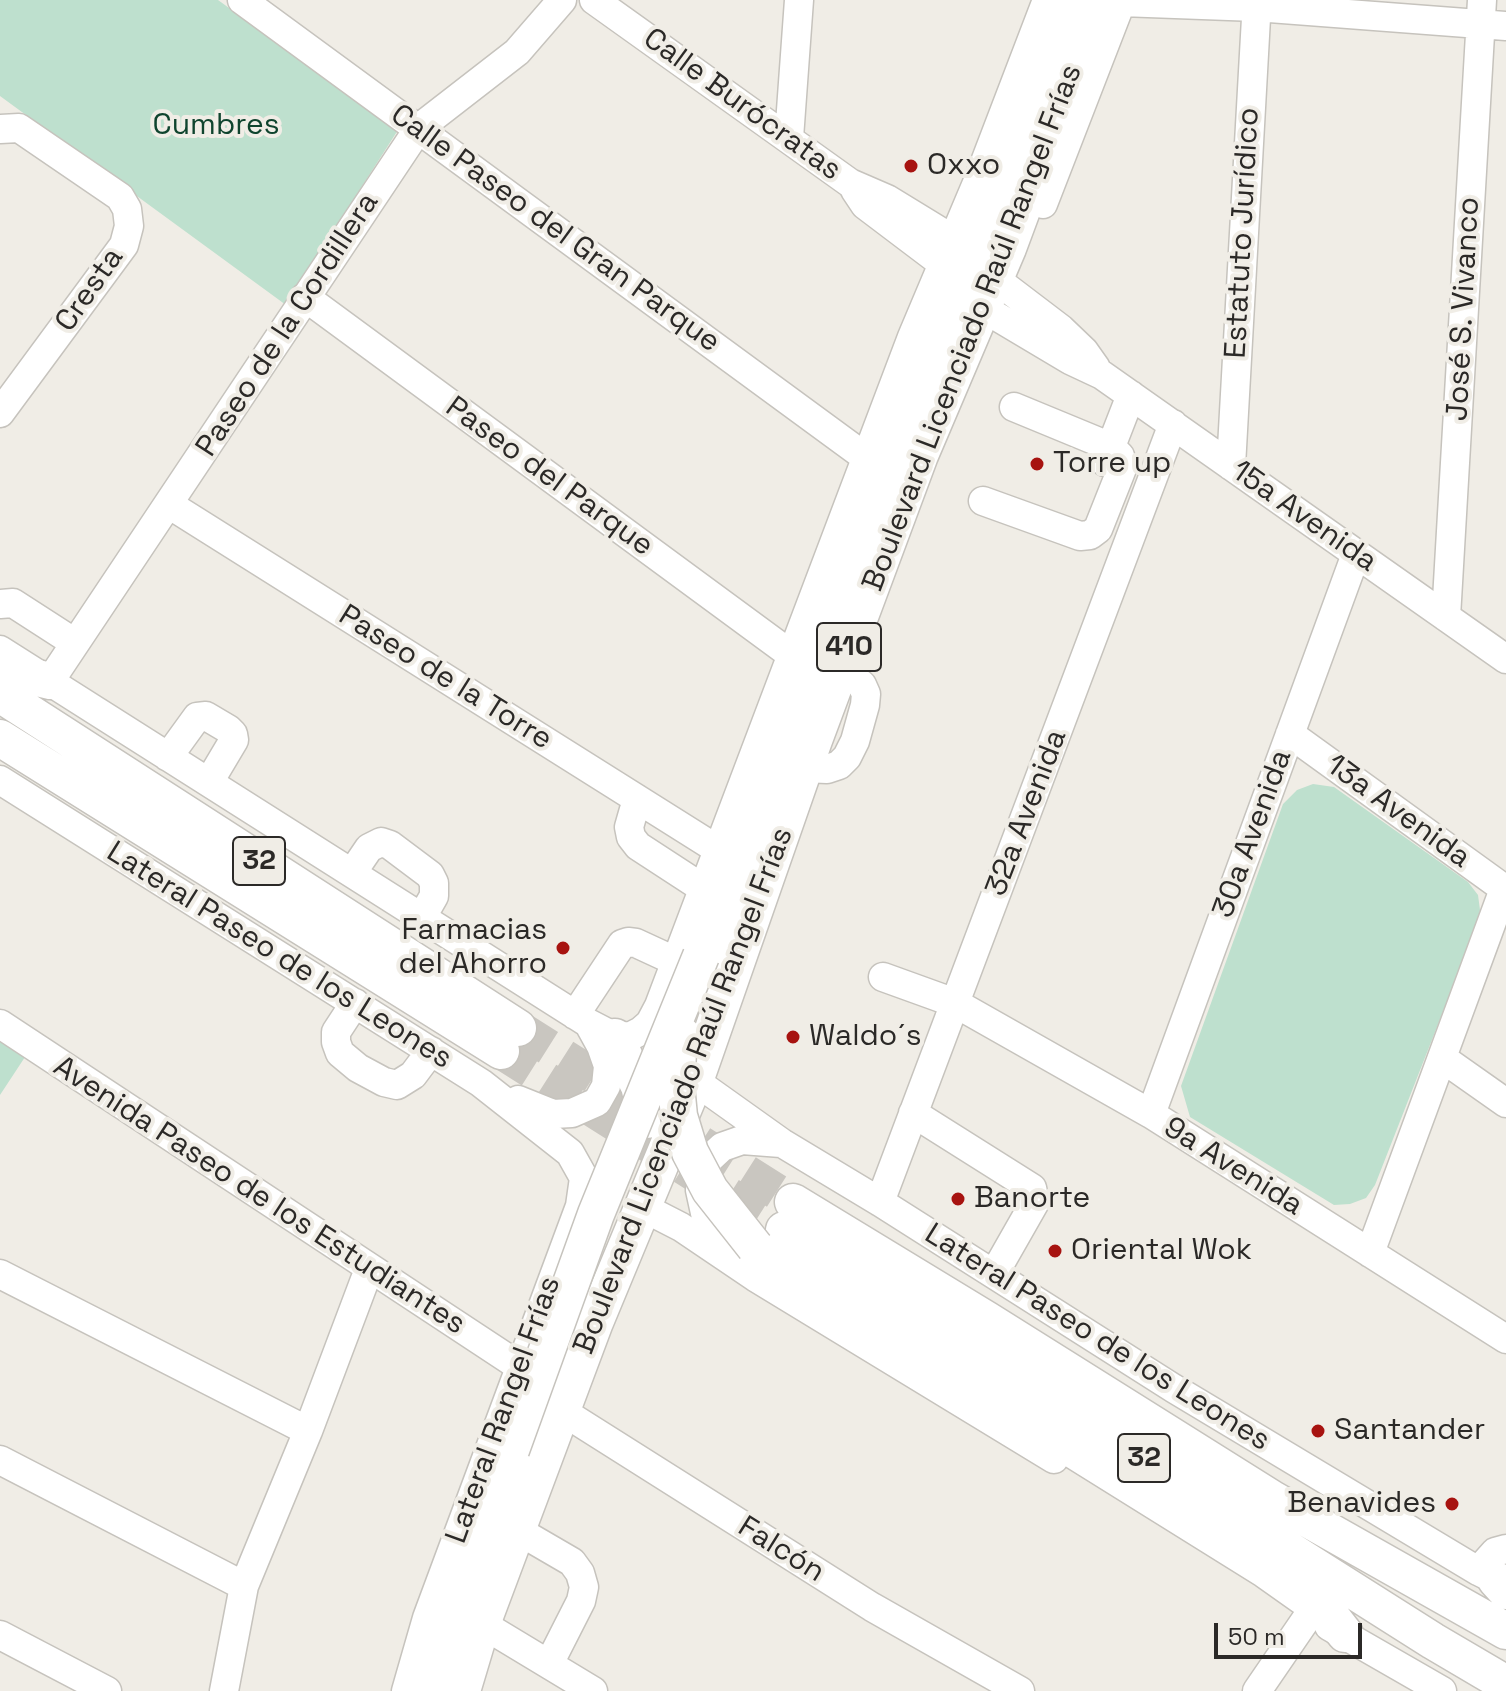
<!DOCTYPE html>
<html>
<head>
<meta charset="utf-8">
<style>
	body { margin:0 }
	#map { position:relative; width:1506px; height:1691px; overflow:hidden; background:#f0ede6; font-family:"Space Grotesk",sans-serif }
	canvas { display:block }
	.scale { position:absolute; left:1214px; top:1623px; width:148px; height:36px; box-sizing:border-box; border:4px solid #2b2927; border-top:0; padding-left:10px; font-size:24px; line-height:28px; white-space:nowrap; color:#2b2927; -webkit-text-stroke:6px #f0ede6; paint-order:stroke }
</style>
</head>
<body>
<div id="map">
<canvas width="1506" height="1691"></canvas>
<div class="scale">50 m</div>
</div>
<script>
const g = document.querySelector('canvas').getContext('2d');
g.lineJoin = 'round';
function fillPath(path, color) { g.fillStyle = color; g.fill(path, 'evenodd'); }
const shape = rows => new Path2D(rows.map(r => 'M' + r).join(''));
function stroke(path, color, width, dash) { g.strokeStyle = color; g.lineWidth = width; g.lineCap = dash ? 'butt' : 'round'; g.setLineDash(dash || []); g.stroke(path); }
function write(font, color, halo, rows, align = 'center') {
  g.font = font + ' "Space Grotesk",sans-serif'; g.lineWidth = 8; g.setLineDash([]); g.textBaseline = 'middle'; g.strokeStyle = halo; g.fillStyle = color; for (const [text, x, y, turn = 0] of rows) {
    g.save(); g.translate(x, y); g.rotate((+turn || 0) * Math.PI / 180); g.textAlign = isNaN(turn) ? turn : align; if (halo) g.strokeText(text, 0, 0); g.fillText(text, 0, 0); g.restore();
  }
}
const green = shape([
	[0,0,218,0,398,130,286,305,0,96],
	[1313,784,1334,787,1468,882,1478,895,1480,910,1475,930,1375,1185,1366,1198,1350,1204,1334,1205,1190,1117,1181,1086,1283,804,1297,790],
	[0,1040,25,1057,0,1095]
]);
const majorTunnel = shape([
	[518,1028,793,1202],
	[501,1051,784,1230]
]);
const minor = shape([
	[242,0,868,459],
	[594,0,850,183,887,199,954,240],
	[1121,2,1256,7,1506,26],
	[0,129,19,128,120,197,127,209,129,226,124,245,0,413],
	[789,138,799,0],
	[855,190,865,205,943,264],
	[1043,204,1122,0],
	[994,278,1061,329,1084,351,1096,368],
	[305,297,793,656],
	[981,307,1070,360,1102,375,1506,659],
	[1105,462,1131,395],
	[1231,466,1257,0],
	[983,501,1080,536,1090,535,1098,529,1123,466,1120,456,1111,447,1014,407],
	[170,505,720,851],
	[0,604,13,603,75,643],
	[1446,617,1482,0],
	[0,650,588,1023,615,1037,631,1036,641,1031,650,1023,659,1006,912,337,977,183,1047,0],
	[50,681,419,128,517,52,562,0],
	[1290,734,1506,890],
	[168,757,197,717,206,716,228,729,233,734,234,740,209,782],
	[805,768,827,769,839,765,847,757,855,741,865,705,866,694,862,685,841,668],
	[0,780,481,1083,570,1153,584,1178,580,1206,427,1618,406,1691],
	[637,799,629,827,631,837,638,846,704,889],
	[352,873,369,848,381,842,390,845,430,875,434,883,434,896,422,917],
	[883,977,955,1003,1151,1114,1506,1339],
	[355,1003,336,1032,336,1042,340,1053,358,1068,384,1082,397,1085,413,1075,431,1051],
	[575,1015,622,944,628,942,636,943,675,961],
	[0,1024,519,1366],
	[1442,1058,1506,1103],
	[695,1081,782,1143,880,1202,1173,1388,1478,1571,1506,1585],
	[518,1100,553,1114,572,1113,597,1102,606,1086,608,1066,601,1046,590,1026],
	[913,1113,1032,1188,1035,1202,994,1274],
	[1151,1114,1356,554],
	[880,1202,1173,424],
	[642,1207,681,1227,755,1277,1054,1459],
	[733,1252,716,1234,705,1213,700,1190,708,1160,722,1147,742,1140,781,1143],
	[1370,1253,1504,889],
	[0,1274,308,1431],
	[546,1401,872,1607,1020,1691],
	[0,1460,244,1586],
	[517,1530,572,1562,580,1573,584,1587,581,1601,549,1664],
	[1478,1571,1495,1552,1506,1549],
	[482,1624,593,1691],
	[1329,1626,1442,1691],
	[0,1635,107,1691],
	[224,1691,244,1586,308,1431,369,1269],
	[1257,1691,1309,1615]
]);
const major = shape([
	[0,669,50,681],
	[0,694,518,1028],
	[0,738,501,1051],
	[701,956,955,287,1073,0],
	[615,1037,639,1086,647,1120],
	[793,1202,987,1320,1274,1500,1506,1631],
	[784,1230,1433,1641,1506,1684],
	[755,1247,775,1264,1266,1570,1331,1616,1345,1634],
	[1496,1580,1506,1591],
	[429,1691,439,1652,511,1450],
	[462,1691,482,1624,595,1322,695,1081,814,740,920,455,1008,248,1100,0]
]);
const majorBridge = shape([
	[682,1035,678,1053,676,1086,679,1116,690,1152,710,1190,755,1247],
	[511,1450,596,1214,701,956]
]);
const markers = [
	[911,166,8,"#a71310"],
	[1037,464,8,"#a71310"],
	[563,948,8,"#a71310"],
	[793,1037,8,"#a71310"],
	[958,1199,8,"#a71310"],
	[1055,1251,8,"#a71310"],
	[1318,1431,8,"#a71310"],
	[1452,1504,8,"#a71310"]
];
const shields = [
	[849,647,64],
	[259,861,52],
	[1144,1458,52]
];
const shieldNames = [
	["410",849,647],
	["32",259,861],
	["32",1144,1458]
];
const streetNames = [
	["Calle Burócratas",742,105,36],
	["Calle Paseo del Gran Parque",555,229,36],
	["Estatuto Jurídico",1243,233,-87],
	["Cresta",90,290,-55],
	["José S. Vivanco",1464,309,-87],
	["Paseo de la Cordillera",288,325,-57],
	["Boulevard Licenciado Raúl Rangel Frías",973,328,-69],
	["Paseo del Parque",549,477,36],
	["15a Avenida",1304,517,35],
	["Paseo de la Torre",445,678,32],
	["13a Avenida",1398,812,36],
	["32a Avenida",1027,813,-69],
	["30a Avenida",1253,834,-70],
	["Lateral Paseo de los Leones",279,956,32],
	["Boulevard Licenciado Raúl Rangel Frías",684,1091,-69],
	["9a Avenida",1233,1167,32],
	["Avenida Paseo de los Estudiantes",259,1196,33],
	["Lateral Paseo de los Leones",1097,1338,32],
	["Lateral Rangel Frías",504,1410,-70],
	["Falcón",781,1550,32]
];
const parkNames = [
	["Cumbres",216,126]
];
const poiNames = [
	["Oxxo",927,166],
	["Torre up",1053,464],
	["Farmacias",547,931,"right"],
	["del Ahorro",547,965,"right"],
	["Waldo´s",809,1037],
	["Banorte",974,1199],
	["Oriental Wok",1071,1251],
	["Santander",1334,1431],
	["Benavides",1436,1504,"right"]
];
fillPath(green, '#bee0ce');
stroke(majorTunnel, '#c9c6c0', 36, [36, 18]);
stroke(minor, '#c6c3bd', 31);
stroke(major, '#c6c3bd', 39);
stroke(minor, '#fff', 28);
stroke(major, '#fff', 36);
stroke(majorBridge, '#c6c3bd', 39, []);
stroke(majorBridge, '#fff', 36);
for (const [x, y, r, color] of markers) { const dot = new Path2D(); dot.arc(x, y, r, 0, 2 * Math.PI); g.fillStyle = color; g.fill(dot); stroke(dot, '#f0ede6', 3); }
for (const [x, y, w] of shields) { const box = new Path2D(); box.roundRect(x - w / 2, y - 24, w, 48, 6); g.fillStyle = '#f0ede6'; g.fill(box); stroke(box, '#2b2927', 2); }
write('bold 28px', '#2b2927', null, shieldNames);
write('30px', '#2b2927', '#f0ede6', streetNames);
write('30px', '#0f442e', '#f0ede6', parkNames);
write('30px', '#2b2927', '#f0ede6', poiNames, 'left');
</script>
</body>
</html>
